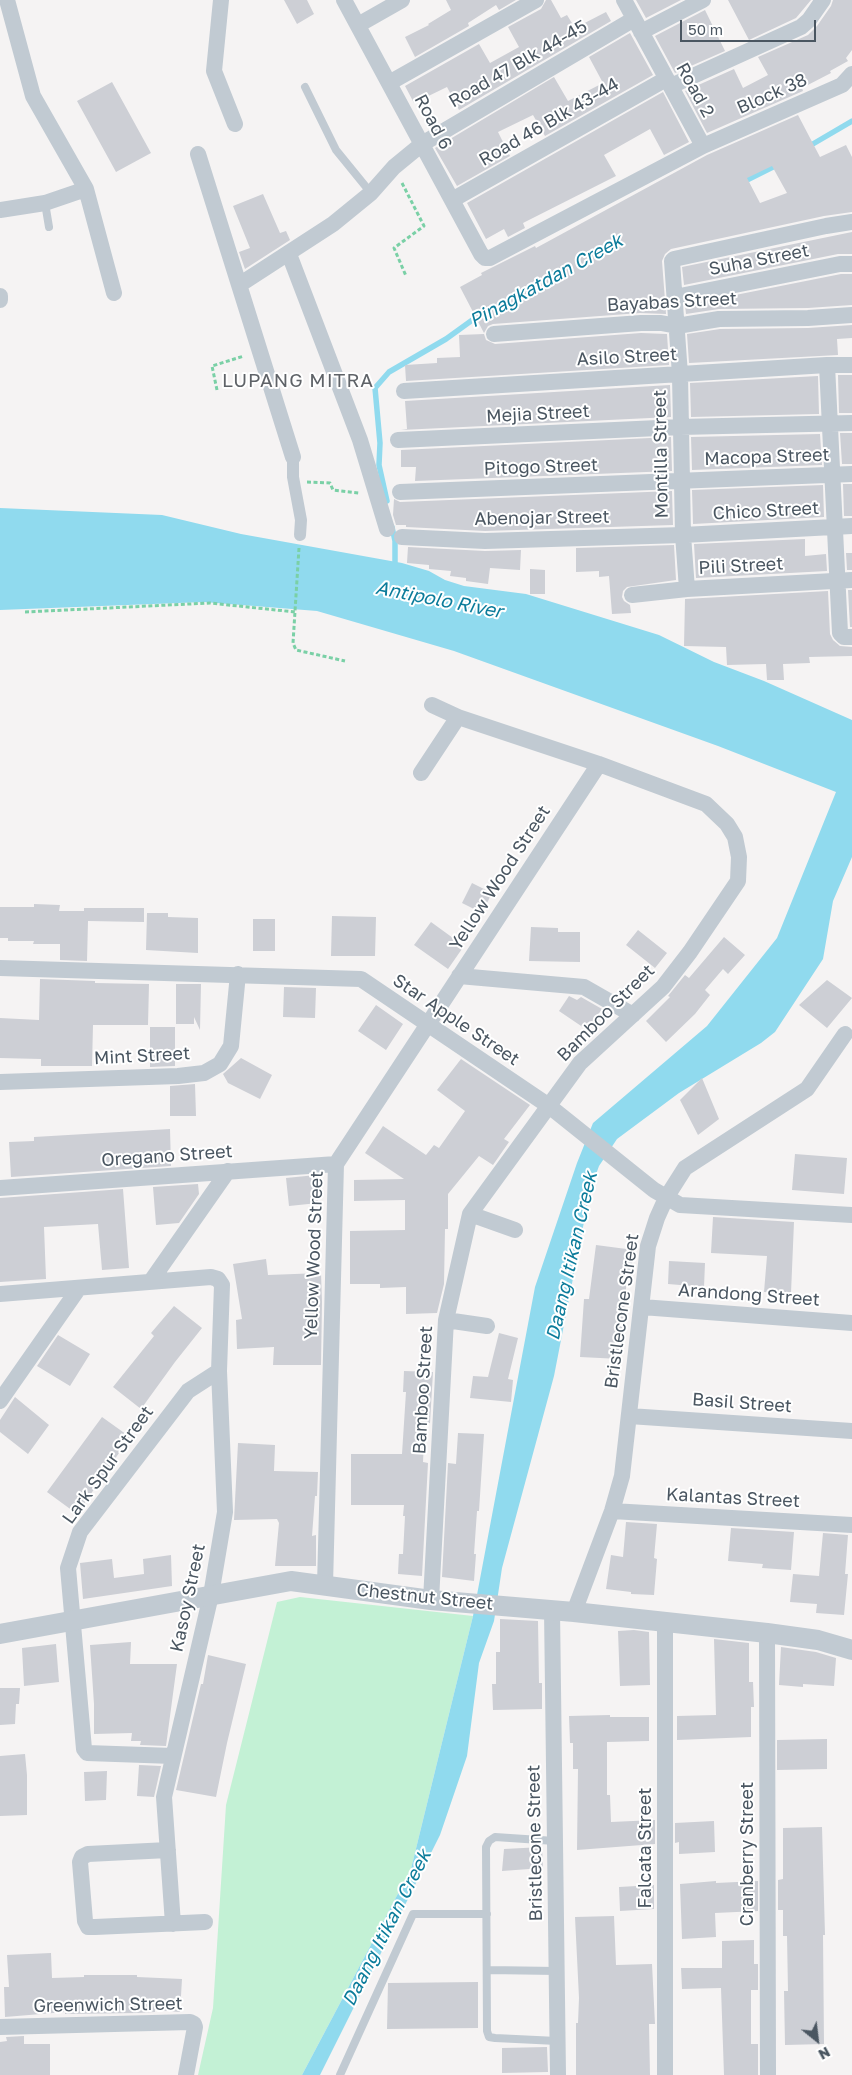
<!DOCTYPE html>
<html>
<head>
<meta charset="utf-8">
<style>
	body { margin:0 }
	#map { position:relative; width:852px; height:2075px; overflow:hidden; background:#f5f3f3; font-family:"Golos Text",sans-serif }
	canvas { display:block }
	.north { position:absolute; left:792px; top:2015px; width:50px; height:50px; -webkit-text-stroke:4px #fff; paint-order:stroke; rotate:151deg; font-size:14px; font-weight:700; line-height:20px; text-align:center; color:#4a5661 }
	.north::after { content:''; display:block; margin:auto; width:18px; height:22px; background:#4a5661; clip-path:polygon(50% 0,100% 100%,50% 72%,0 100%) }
	.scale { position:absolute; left:680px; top:20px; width:136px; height:22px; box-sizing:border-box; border:2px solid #4a5661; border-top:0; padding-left:6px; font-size:15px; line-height:18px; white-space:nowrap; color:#4a5661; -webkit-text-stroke:4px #fff; paint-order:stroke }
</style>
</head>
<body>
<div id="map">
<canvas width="852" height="2075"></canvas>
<div class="north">N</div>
<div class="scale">50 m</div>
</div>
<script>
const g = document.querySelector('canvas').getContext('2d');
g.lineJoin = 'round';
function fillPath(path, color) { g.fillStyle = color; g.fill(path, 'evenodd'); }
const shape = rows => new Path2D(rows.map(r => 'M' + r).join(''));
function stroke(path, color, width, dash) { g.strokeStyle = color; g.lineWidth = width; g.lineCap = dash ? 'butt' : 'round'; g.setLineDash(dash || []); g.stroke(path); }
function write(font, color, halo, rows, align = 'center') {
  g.font = font + ' "Golos Text",sans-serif'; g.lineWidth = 4; g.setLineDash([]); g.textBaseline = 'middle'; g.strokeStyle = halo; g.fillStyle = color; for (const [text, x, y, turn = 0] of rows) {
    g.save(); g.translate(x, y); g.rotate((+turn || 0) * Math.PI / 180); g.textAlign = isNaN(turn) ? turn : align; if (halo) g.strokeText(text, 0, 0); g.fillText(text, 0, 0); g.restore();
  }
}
const green = shape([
	[300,1597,473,1616,411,1869,302,2075,198,2075,213,2008,226,1805,277,1602]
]);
const water = shape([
	[0,508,162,515,241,534,402,563,429,571,445,580,464,586,526,594,659,635,714,662,764,681,852,720,852,857,833,901,823,959,775,1032,761,1043,679,1093,617,1139,599,1166,590,1191,554,1376,502,1568,494,1621,479,1663,467,1756,440,1835,320,2075,302,2075,411,1869,473,1616,535,1287,577,1163,593,1123,707,1026,777,938,836,792,718,746,454,651,317,611,204,602,0,610]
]);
const stream = shape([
	[806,148,852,121],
	[743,182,779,164],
	[387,501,379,465,380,443,375,388,389,372,446,339,482,313],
	[392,527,395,541,395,568]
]);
const building = shape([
	[284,0,307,0,314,14,297,24],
	[446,0,516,0,499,10,496,5,468,23,469,26,415,57,405,37,429,25,428,24,451,10],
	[546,0,551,0,561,18,567,15,575,28,606,12,611,21,459,110,447,87,414,103,405,86,479,44,490,63,519,47,508,27,541,9],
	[636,0,681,0,646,18],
	[728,0,811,0,796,18,749,40],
	[833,0,852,0,852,50,846,58,848,61,830,71,831,73,802,88,803,91,707,133,685,91,734,69,743,88,768,75,758,57,808,35,817,26,831,6],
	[705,10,725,51,675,73,655,36],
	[630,33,653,75,545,136,533,115,498,132,510,156,457,186,435,148,554,77,568,101,603,83,589,57],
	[112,82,151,153,116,172,77,101],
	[663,92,689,142,664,155,650,129,604,155,616,176,523,223,525,228,508,237,504,229,486,239,467,203],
	[798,115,820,157,846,145,852,157,852,212,824,216,671,249,665,254,662,261,666,314,640,313,493,324,488,326,484,333,460,287,482,275,481,273,535,246,536,248,707,155],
	[772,166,787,193,760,203,747,178],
	[263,194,280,233,286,231,290,240,245,269,239,252,250,248,233,206],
	[852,232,852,254,838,254,684,285,682,267],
	[841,274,852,274,852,305,808,308,719,309,686,314,685,305],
	[852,325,852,338,837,339,838,355,689,363,687,334,720,329,808,328],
	[641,333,667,334,669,365,406,381,405,365,437,363,437,358,460,357,459,335,484,334,486,340,495,344],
	[838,375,852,375,852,413,839,413],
	[818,376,819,414,691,417,690,383],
	[670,385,671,417,401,430,407,429,405,401],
	[840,433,852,433,852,464,842,464],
	[820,434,822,465,692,470,691,437],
	[671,437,672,471,415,481,416,467,401,467,401,450],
	[843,484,852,484,852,516,844,516],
	[823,485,824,517,693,524,692,490],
	[672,491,673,525,485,531,406,527,406,525,396,525,393,515,394,499,400,502],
	[805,539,805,556,826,554,827,571,696,578,694,544],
	[674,545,676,580,627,587,623,591,622,597,624,601,630,605,631,613,612,614,609,576,599,577,599,571,576,572,576,548],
	[408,547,485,551,521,550,520,570,490,568,488,584,466,581,466,578,450,576,451,571,429,569,429,565,407,563],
	[846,553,852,553,852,570,847,570],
	[530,569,545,570,545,594,530,594],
	[848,590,852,590,852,627,850,627],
	[828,591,830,634,833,640,840,646,852,647,852,656,809,657,810,663,783,664,784,680,767,680,766,664,727,665,726,647,684,646,685,599],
	[472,883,492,893,482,913,462,903],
	[34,904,60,905,59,911,84,911,84,908,144,908,144,922,88,921,87,961,60,960,60,944,33,944,34,941,8,941,8,938,0,938,0,907,34,907],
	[147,913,168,913,168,917,198,918,198,953,146,950],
	[332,916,376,917,375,956,331,956],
	[253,919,275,919,275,951,253,951],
	[431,922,464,946,448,969,414,945],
	[531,927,558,928,558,932,580,932,580,962,529,961],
	[638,930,667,953,655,968,626,945],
	[724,937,745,955,728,974,723,969,705,990,710,995,695,1014,666,1042,646,1021,670,997,668,996,685,975,689,978],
	[40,979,95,981,95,983,149,984,148,1025,93,1025,92,1066,41,1066,41,1059,0,1058,0,1018,39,1020],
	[827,980,852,998,827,1028,799,1005],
	[176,984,201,984,200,1030,194,1017,194,1024,176,1024],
	[284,987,316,988,315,1018,283,1017],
	[569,996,577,1000,581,997,602,1009,587,1030,559,1011],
	[376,1005,403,1024,386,1050,358,1031],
	[150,1027,175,1027,175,1066,150,1067],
	[241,1058,272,1075,260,1099,228,1083,223,1074],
	[461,1059,530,1105,504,1139,509,1142,493,1165,479,1156,448,1194,448,1229,445,1229,444,1284,437,1313,406,1314,406,1287,380,1288,380,1284,350,1284,350,1231,405,1230,405,1200,354,1201,354,1180,404,1179,365,1153,383,1126,426,1155,434,1145,439,1148,465,1111,437,1090],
	[702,1078,719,1119,698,1135,680,1100],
	[195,1084,196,1116,170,1116,170,1086],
	[170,1129,171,1166,11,1177,9,1142,34,1141,34,1137],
	[795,1154,847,1158,844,1194,792,1190],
	[316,1175,318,1203,289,1206,286,1178],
	[198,1184,199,1194,179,1223,156,1225,153,1187],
	[123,1189,129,1268,102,1270,98,1224,44,1227,46,1279,0,1282,0,1198],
	[713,1217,794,1222,791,1293,764,1292,767,1256,711,1253],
	[596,1245,634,1250,630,1278,627,1277,620,1359,580,1357,584,1299,589,1299],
	[266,1259,268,1275,321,1273,322,1302,321,1365,273,1365,274,1347,237,1349,236,1320,242,1319,233,1264],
	[669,1261,705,1263,704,1287,668,1284],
	[174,1306,202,1328,175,1362,141,1409,113,1387,154,1336,151,1333],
	[499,1333,518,1338,508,1379,513,1380,511,1402,470,1398,473,1376,488,1377],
	[58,1335,90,1354,70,1386,37,1366],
	[404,1371,433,1372,430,1423,425,1423,423,1462,428,1463,422,1576,398,1574,399,1554,403,1554,405,1516,403,1516,404,1505,351,1505,351,1454,402,1454,406,1392,403,1392],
	[15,1397,49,1425,28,1454,0,1432,0,1420],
	[102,1417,130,1437,77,1514,47,1492],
	[458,1433,484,1434,479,1511,477,1511,474,1554,476,1554,474,1581,442,1577,448,1463,456,1464],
	[238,1443,275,1445,274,1471,318,1472,317,1496,315,1496,312,1536,316,1535,316,1566,275,1566,279,1523,277,1519,234,1520],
	[626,1522,657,1524,654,1558,657,1559,654,1595,631,1594,631,1592,606,1589,611,1555,623,1557],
	[731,1528,794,1532,791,1570,762,1568,763,1564,728,1561],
	[823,1533,848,1535,845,1574,848,1574,844,1615,816,1613,817,1604,790,1602,793,1574,819,1576],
	[171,1555,172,1586,83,1599,80,1563,112,1559,114,1578,144,1574,143,1559],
	[500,1619,538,1621,539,1683,542,1683,542,1709,493,1710,492,1684,496,1684,496,1652,500,1652],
	[634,1630,649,1632,650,1685,620,1686,618,1631],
	[714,1639,749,1643,749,1682,753,1682,754,1707,751,1707,751,1737,677,1740,677,1716,716,1715],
	[131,1642,130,1664,177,1664,166,1746,140,1745,141,1741,131,1741,132,1733,94,1734,94,1704,90,1645],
	[56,1644,59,1682,24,1686,22,1648],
	[781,1647,816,1652,836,1658,834,1686,803,1684,803,1687,779,1685],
	[208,1655,246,1664,227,1743,216,1797,176,1790,201,1684,203,1684],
	[0,1688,20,1688,19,1704,16,1704,15,1724,0,1725],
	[610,1715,610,1717,649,1717,649,1741,607,1742,607,1795,610,1795,611,1822,655,1820,655,1844,577,1850,578,1769,573,1769,573,1743,570,1743,569,1716],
	[827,1739,827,1769,777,1770,777,1740],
	[25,1754,27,1775,27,1815,0,1816,0,1756],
	[139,1765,161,1766,154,1797,137,1796],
	[107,1771,106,1800,85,1801,84,1772],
	[714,1821,715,1852,679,1854,679,1842,675,1843,675,1823],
	[822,1827,825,1935,823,1935,824,2044,785,2045,784,1991,788,1991,787,1936,783,1936,783,1910,778,1910,778,1880,783,1879,783,1828],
	[542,1847,543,1868,502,1871,504,1849],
	[716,1881,716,1883,758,1881,758,1911,715,1913,716,1937,682,1939,680,1884],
	[654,1885,654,1909,620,1911,619,1887],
	[614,1916,616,1965,652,1964,655,2024,649,2024,650,2075,576,2075,576,2023,578,2023,579,1998,575,1917],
	[754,1940,754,1964,758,1964,758,1990,751,1990,751,2044,758,2044,758,2075,724,2075,721,1988,682,1989,681,1968,722,1968,722,1941],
	[51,1953,52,1978,84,1977,84,1975,137,1975,137,1977,182,1979,180,2012,155,2010,155,2012,137,2013,65,2014,65,2012,5,2017,4,1987,9,1987,7,1955],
	[478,1982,478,2028,387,2029,388,1983],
	[24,2036,24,2044,50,2044,50,2075,0,2075,0,2042,7,2041,6,2037],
	[547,2047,548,2072,502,2073,502,2048]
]);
const path = shape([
	[402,183,424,226,394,248,406,276],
	[217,390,212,366,244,356],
	[307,482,330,483,333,490,359,493],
	[299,548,293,643,296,650,345,661],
	[25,612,210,603,295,612]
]);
const service = shape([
	[305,87,336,150,371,193],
	[45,203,49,227],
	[555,1841,495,1837,489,1841,486,1847,487,2031,489,2037,495,2038,557,2041],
	[488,1970,557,1971],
	[340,2075,413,1914,487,1914]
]);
const pedestrian = shape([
	[293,457,293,477,301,520,300,535]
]);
const minor = shape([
	[7,0,33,96,86,189,114,293],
	[221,0,214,71,235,124],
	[344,0,481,254,485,258,490,258,703,146,842,85,852,74],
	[624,0,703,146],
	[358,25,402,0],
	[641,32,703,0],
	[389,83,536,0],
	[671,86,801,27,809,20,823,0],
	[198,154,293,457],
	[452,200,666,79],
	[0,210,45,203,86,189],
	[289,254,360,440,387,529],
	[239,285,333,224,371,193,394,167,422,144,634,19],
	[0,296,0,300],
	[675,297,840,264,852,264],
	[494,334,641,323,661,323,677,326,719,319,808,318,852,315],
	[827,365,840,633,844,637,852,637],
	[404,391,827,365,852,365],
	[398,440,680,427,852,423],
	[400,492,852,474],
	[402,537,485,541,683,535,852,526],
	[687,589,683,535,680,375,672,261,674,259,826,226,852,222],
	[632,595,687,589,852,580],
	[421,773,458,717],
	[0,968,361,979,549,1106,654,1190,680,1205,852,1215],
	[459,976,584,987,633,1015],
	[0,1082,178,1076,204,1073,220,1064,231,1046,238,974],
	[0,1188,336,1164],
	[470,1214,515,1230],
	[151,1281,228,1171],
	[0,1294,211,1277,218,1279,222,1285,219,1371,225,1512,211,1595,164,1797,173,1924],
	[642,1307,852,1323],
	[446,1320,487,1326],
	[0,1401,79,1288],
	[629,1416,852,1431],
	[612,1511,852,1525],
	[325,1585,336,1164,599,764],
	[431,1600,446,1320,470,1214,580,1063,663,987,690,952,738,881,739,857,735,837,727,824,706,804,599,764,458,717,432,705],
	[552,1610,558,2075],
	[574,1612,612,1511,622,1476,648,1246,657,1218,666,1198,685,1168,807,1089,845,1034],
	[665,1622,665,2075],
	[767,1633,768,2075],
	[173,1756,87,1753,84,1749,68,1568,80,1532,188,1391,219,1371],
	[168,1850,88,1854,82,1857,80,1862,85,1921,88,1927,95,1927,205,1922],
	[0,2027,190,2022,194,2024,195,2027,186,2075]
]);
const tertiary = shape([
	[0,1634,291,1581,431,1600,574,1612,767,1633,818,1640,852,1650]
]);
const streetNames = [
	["Road 47 Blk 44-45",518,64,-30],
	["Road 2",695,90,61],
	["Block 38",772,94,-24],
	["Road 6",433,122,62],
	["Road 46 Blk 43-44",549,122,-30],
	["Suha Street",759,260,-11],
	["Bayabas Street",672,302,-3],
	["Asilo Street",627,357,-3],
	["Mejia Street",538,414,-3],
	["Montilla Street",661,454,-91],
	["Macopa Street",767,457,-2],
	["Pitogo Street",541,467,-2],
	["Chico Street",766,511,-3],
	["Abenojar Street",542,518,-1],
	["Pili Street",741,566,-3],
	["Yellow Wood Street",500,878,-57],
	["Bamboo Street",606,1013,-45],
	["Star Apple Street",456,1020,34],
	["Mint Street",142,1056,-3],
	["Oregano Street",167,1156,-4],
	["Yellow Wood Street",314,1255,-88],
	["Arandong Street",749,1295,4],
	["Bristlecone Street",622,1311,-82],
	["Bamboo Street",423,1390,-87],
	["Basil Street",742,1403,4],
	["Lark Spur Street",108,1465,-54],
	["Kalantas Street",733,1498,3],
	["Chestnut Street",425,1597,6],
	["Kasoy Street",188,1598,-78],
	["Bristlecone Street",535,1843,-91],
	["Falcata Street",645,1848,-90],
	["Cranberry Street",747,1854,-90],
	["Greenwich Street",108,2005,-1]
];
const waterNames = [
	["Pinagkatdan Creek",546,281,-29],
	["Antipolo River",439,600,11],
	["Daang Itikan Creek",572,1256,-77],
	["Daang Itikan Creek",387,1928,-63]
];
const neighbourhoodNames = [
	["LUPANG MITRA",298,381]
];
fillPath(green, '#c3f1d5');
fillPath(water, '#90daee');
stroke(stream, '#90daee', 5.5);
fillPath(building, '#cdcfd5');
stroke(path, '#7ad0a6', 3, [4, 2.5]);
stroke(service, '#c1cad2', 8);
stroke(pedestrian, '#c1cad2', 12);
stroke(minor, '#c1cad2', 16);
stroke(tertiary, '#c1cad2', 20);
write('18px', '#4a5661', '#fff', streetNames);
write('italic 19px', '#0c7c9b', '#fff', waterNames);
g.letterSpacing = '1px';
write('19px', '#5f6368', '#fff', neighbourhoodNames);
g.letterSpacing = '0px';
</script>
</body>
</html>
